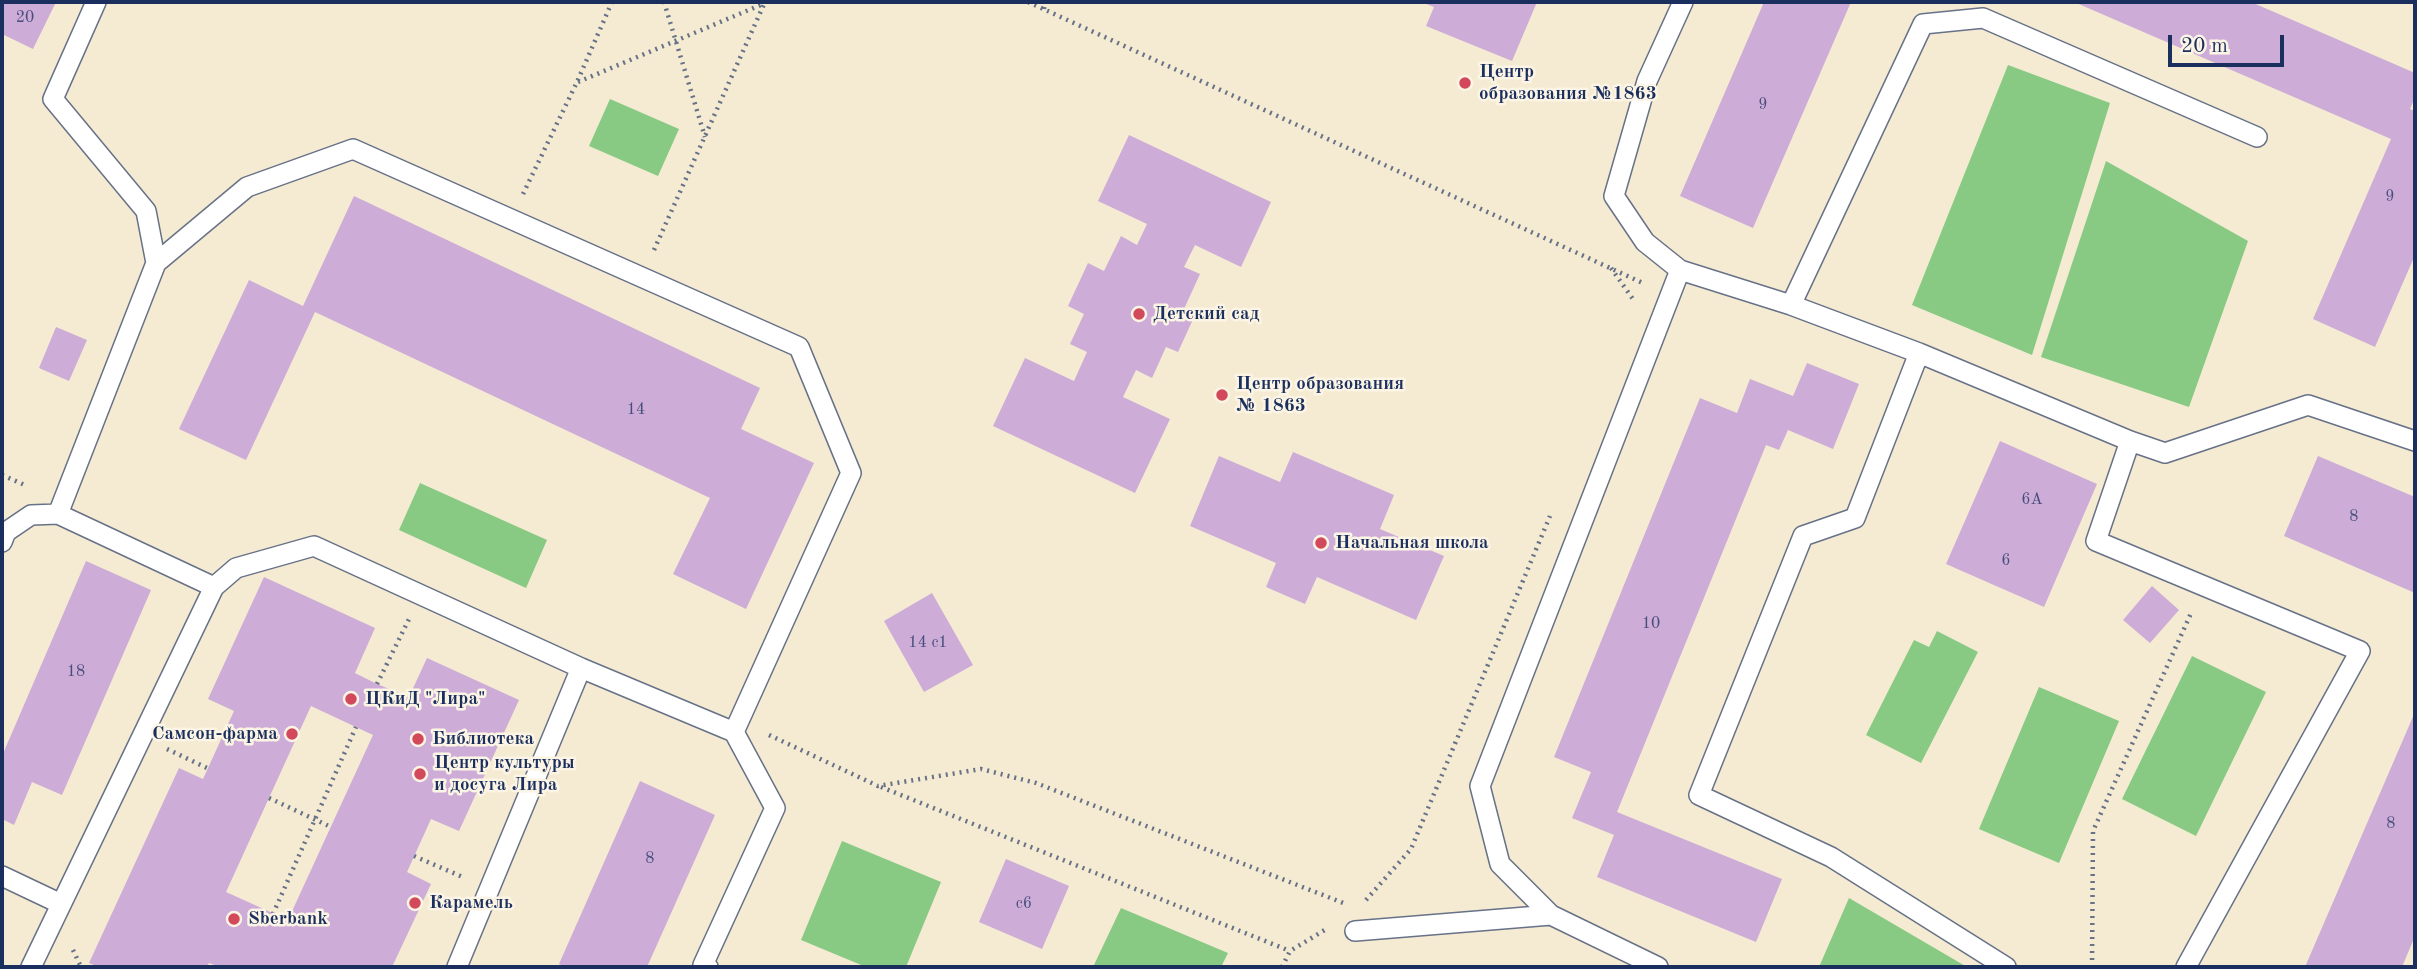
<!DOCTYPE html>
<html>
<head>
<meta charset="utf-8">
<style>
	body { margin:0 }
	#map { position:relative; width:2417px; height:969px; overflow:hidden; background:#f4ebd2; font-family:"Old Standard TT",serif }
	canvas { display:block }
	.frame { position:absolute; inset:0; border:4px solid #1b2f5e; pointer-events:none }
	.scale { position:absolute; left:2168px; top:35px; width:116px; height:32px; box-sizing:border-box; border:4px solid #1b2f5e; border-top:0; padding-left:9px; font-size:21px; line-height:24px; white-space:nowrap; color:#1b2f5e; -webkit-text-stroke:5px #fcf5e5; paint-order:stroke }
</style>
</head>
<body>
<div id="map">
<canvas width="2417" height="969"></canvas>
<div class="frame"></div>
<div class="scale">20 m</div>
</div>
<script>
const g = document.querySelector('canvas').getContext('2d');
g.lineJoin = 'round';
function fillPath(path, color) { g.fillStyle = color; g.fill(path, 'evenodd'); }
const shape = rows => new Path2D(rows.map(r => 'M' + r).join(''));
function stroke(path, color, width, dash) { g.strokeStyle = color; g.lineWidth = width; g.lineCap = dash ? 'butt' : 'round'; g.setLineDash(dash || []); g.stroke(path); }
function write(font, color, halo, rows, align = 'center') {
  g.font = font + ' "Old Standard TT",serif'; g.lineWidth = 5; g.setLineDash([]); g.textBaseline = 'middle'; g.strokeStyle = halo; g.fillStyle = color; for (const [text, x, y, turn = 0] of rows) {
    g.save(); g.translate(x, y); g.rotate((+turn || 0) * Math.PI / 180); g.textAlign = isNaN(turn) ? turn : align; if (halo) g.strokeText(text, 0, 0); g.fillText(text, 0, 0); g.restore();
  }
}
const green = shape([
	[2008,65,2110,103,2032,355,1912,305],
	[610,99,679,129,658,176,589,146],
	[2106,161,2248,241,2189,407,2041,357],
	[420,483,547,540,526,588,399,530],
	[1937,631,1978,652,1921,763,1866,735,1914,640,1929,647],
	[2192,656,2266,692,2196,836,2122,799],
	[2039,687,2119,721,2059,863,1979,829],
	[842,841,941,882,906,967,866,967,801,940],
	[1849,898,1967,967,1819,967],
	[1121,908,1228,953,1221,967,1093,967]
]);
const building = shape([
	[2,2,56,2,33,49,2,34],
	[1421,2,1537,2,1512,61,1426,26,1434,7],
	[1764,2,1851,2,1753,228,1680,196],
	[2074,2,2251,2,2415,73,2415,97,2410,109,2415,111,2415,255,2375,347,2313,319,2391,139],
	[1129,135,1271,202,1241,267,1195,245,1184,267,1200,274,1184,309,1195,315,1178,352,1166,347,1152,378,1136,370,1123,397,1170,419,1135,493,993,426,1025,358,1074,381,1087,352,1070,344,1084,314,1068,306,1088,263,1104,271,1121,236,1137,245,1147,224,1098,201],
	[354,196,760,388,741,429,814,463,746,609,673,574,710,498,315,312,246,460,179,429,249,280,303,306],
	[56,327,87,340,69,381,39,368],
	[1807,363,1859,384,1833,449,1788,430,1779,450,1766,445,1617,812,1782,879,1756,942,1597,877,1614,835,1572,818,1591,772,1554,757,1700,398,1737,413,1750,379,1793,396],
	[2000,441,2097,484,2044,607,1946,564],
	[1293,452,1394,495,1380,529,1444,556,1416,620,1317,577,1305,604,1266,587,1276,563,1190,526,1219,456,1280,482],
	[2318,456,2415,497,2415,593,2284,536],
	[86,561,151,590,62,795,32,782,14,825,2,819,2,756],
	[264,577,375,628,355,673,377,684,409,697,427,658,519,700,459,831,431,819,407,872,431,884,392,967,220,967,209,963,207,967,99,967,89,963,179,768,203,779,234,711,208,699],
	[311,706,373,735,288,920,226,892],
	[2152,586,2179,610,2150,643,2123,620],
	[932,593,973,665,924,692,884,621],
	[2415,712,2415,936,2402,967,2305,967],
	[640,781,715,815,647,967,565,967,559,964],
	[1006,859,1069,886,1042,949,979,922]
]);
const path = shape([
	[664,2,705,137],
	[1028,2,1645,284],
	[1044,9,1045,2],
	[578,82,763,4],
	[523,194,577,82,612,2],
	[654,250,765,2],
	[1611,268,1635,302],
	[2,475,27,486],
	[377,684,409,619],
	[769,735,878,786,981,769,1036,783,1346,904],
	[167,749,207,768],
	[881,787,1290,951],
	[269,798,331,827],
	[414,856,465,878],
	[1366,900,1411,849,1550,516],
	[273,914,356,727],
	[73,950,81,967],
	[1282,967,1290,951,1328,928],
	[2092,967,2093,831,2192,611]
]);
const lane = shape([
	[96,2,53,99,146,211,156,263],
	[1680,270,1645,242,1614,196,1647,81,1683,2],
	[1791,305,1923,24,1983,18,2257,137],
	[1919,353,1855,518,1803,536,1699,795,1831,857,2006,967],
	[2130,441,2096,541,2360,651,2186,967],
	[58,514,156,263,247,187,353,149,799,347,851,473,734,732],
	[2,542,6,532,31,515,58,514,214,587,236,568,314,546,581,668,734,732,775,808,703,965,708,967],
	[2,876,61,904],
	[1355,931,1551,915],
	[31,967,214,587],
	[457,967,581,668],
	[1658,967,1551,915,1500,864,1480,786,1680,270,1791,305,1919,353,2130,441,2165,453,2308,405,2415,441]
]);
const markers = [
	[1465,83,7,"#d1495b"],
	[1139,314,7,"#d1495b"],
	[1222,395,7,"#d1495b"],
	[1321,543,7,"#d1495b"],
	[351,699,7,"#d1495b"],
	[292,734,7,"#d1495b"],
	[418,739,7,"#d1495b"],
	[420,774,7,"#d1495b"],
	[415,903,7,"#d1495b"],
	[234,919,7,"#d1495b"]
];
const numberNames = [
	["20",25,18],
	["9",1763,105],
	["9",2390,197],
	["14",636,410],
	["6А",2032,500],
	["8",2354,517],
	["6",2006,561],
	["10",1651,624],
	["14 с1",928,643],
	["18",76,672],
	["8",2391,824],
	["8",650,859],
	["с6",1024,904]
];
const poiNames = [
	["Центр",1479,72],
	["образования №1863",1479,94],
	["Детский сад",1153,314],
	["Центр образования",1236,384],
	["№ 1863",1236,406],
	["Начальная школа",1335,543],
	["ЦКиД \"Лира\"",365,699],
	["Самсон-фарма",278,734,"right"],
	["Библиотека",432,739],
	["Центр культуры",434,763],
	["и досуга Лира",434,785],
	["Карамель",429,903],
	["Sberbank",248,919]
];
fillPath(green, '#88ca83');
fillPath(building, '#cdacd8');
stroke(lane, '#677187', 22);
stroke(path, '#677187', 4.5, [2, 5]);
stroke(lane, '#fff', 19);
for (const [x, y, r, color] of markers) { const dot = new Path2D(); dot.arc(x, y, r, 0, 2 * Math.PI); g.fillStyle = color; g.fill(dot); stroke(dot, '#fcf5e5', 2.5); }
write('16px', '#484e7c', null, numberNames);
write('bold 19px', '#1b2f5e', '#fcf5e5', poiNames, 'left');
</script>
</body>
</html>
